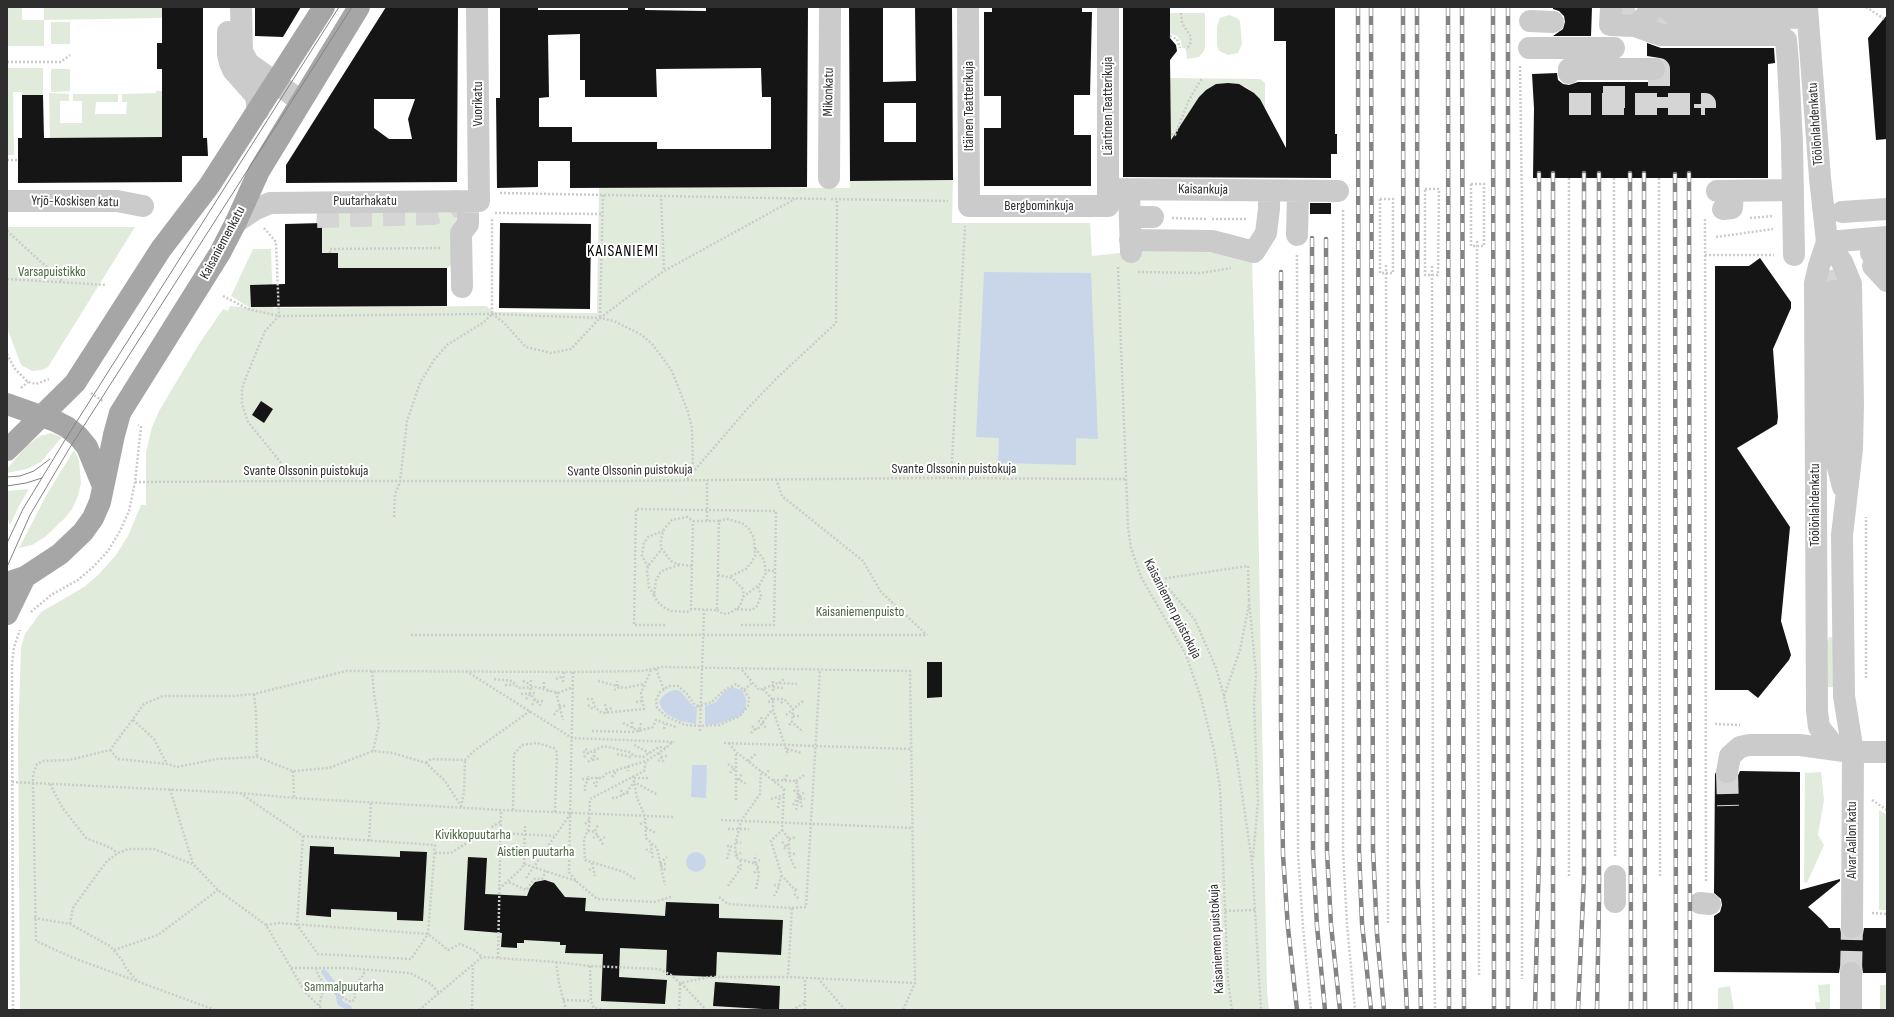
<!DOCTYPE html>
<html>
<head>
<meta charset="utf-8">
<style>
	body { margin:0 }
	#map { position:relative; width:1894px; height:1017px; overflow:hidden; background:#fff; font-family:"Sofia Sans Condensed",sans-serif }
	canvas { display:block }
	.frame { position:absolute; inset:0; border:8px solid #2e2e2e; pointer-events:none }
</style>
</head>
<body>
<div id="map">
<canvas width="1894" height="1017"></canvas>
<div class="frame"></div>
</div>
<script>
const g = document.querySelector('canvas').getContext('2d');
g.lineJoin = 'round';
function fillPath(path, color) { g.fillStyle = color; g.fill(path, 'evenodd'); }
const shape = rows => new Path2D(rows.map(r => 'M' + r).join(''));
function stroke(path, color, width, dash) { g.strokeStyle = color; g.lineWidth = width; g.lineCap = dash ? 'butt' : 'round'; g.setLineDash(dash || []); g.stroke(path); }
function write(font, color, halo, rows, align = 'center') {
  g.font = font + ' "Sofia Sans Condensed",sans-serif'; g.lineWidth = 4; g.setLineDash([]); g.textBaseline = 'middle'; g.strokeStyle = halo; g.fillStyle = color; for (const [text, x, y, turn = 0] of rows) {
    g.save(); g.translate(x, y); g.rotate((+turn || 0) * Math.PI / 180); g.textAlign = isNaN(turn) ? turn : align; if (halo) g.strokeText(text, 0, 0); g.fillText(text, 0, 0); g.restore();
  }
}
const green = shape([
	[7,7,22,7,22,20,44,20,44,7,162,7,162,18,44,20,44,46,7,46],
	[1170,13,1205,13,1205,46,1204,51,1199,57,1187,59,1186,48,1182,48,1181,41,1177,36,1170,34],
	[1229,15,1237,18,1240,21,1242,44,1238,53,1228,55,1219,51,1217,46,1217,26,1220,18],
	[51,22,70,22,70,44,51,44],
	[7,68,43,68,43,95,22,95,22,92,13,92,14,155,7,155],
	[51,69,70,69,70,91,51,92],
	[1170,78,1260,79,1265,83,1265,112,1260,99,1246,87,1228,83,1216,84,1206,90,1199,97,1171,144],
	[156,91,162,91,162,137,50,138,49,93,69,94,69,101,60,101,60,123,82,123,82,101,73,101,73,94,118,94,118,102,96,102,95,114,126,114,127,102,122,102,122,94,156,93],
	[953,180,952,223,1090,223,1092,256,1183,246,1252,260,1256,396,1267,991,1269,1010,20,1010,18,739,21,647,25,634,41,612,84,587,98,575,116,555,128,536,141,505,146,505,146,452,152,427,159,411,199,344,223,309,228,311,230,306,250,308,231,296,253,249,271,249,273,308,486,306,495,312,597,313,599,187,844,188,850,188,850,181],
	[457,210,457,261,447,268,338,268,338,253,322,253,322,224,316,223,317,211],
	[7,227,135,227,48,367,42,370,32,371,21,365,7,328],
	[51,433,62,437,41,462,27,469,7,473,7,469,26,446,40,436],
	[74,450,79,460,81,483,78,496,72,509,64,519,45,537,32,545,19,548,47,494],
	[29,489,19,506,10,525,7,517,7,491],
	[1829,637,1834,638,1834,687,1823,687,1825,650],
	[1821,772,1824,800,1818,835,1824,845,1807,883,1804,882,1805,773],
	[1879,810,1887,815,1887,910,1879,910],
	[1830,984,1830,1010,1816,1010,1815,1002,1820,1002,1818,985],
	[1880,985,1886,985,1887,1010,1880,1010],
	[1730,986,1734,1010,1718,1010,1718,988]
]);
const water = shape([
	[984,272,1091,273,1098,439,1076,438,1076,465,998,463,999,438,976,437],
	[732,687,742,690,746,699,746,709,742,714,735,718,717,724,705,725,705,706,716,702,724,692],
	[676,690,680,691,693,706,697,707,696,724,680,721,668,715,662,709,659,702,663,696,670,691],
	[692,765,707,765,706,798,691,797],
	'686 862a10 10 0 1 1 20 0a10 10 0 1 1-20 0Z'
]);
const stream = shape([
	[324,972,337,989,340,1003,349,1008]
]);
const building = shape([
	[162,7,203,7,203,138,207,138,208,156,182,156,182,182,18,183,18,138,22,138,22,95,43,95,44,138,162,137,162,69,157,69,157,43,162,43],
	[255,7,301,7,283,37,255,36],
	[386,7,458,7,457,182,286,183,286,165],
	[374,99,415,99,408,119,412,139,389,139,374,128],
	[500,7,538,7,538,10,628,10,628,7,645,7,645,10,706,11,706,7,808,7,807,187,570,188,570,161,538,161,538,187,497,188,496,98,500,98],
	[580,34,580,80,585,80,585,97,657,97,656,69,761,68,762,97,771,97,771,149,657,149,657,142,572,142,572,127,539,127,539,98,549,97,548,35],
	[849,7,883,7,883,82,916,81,915,7,952,7,953,180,850,181],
	[884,103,916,103,916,142,884,142],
	[992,7,1082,7,1082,12,1092,12,1090,95,1074,95,1074,135,1091,135,1091,186,984,186,984,128,1001,128,1001,96,984,96,984,12,992,12],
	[1123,7,1170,7,1170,38,1176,45,1177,51,1170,60,1171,140,1199,97,1206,90,1216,84,1228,83,1239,84,1254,93,1260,99,1286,148,1286,41,1274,41,1274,7,1335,7,1335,134,1337,134,1337,154,1331,154,1331,178,1123,177],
	[1553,7,1592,7,1591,36,1553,36,1563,29,1565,22,1564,16,1559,11,1553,9],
	[1887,15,1887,139,1876,140,1868,38],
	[1647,43,1661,48,1774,48,1775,63,1768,64,1768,178,1533,178,1534,108,1532,74,1557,73,1558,80,1563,84,1569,85,1578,82,1654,82,1660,80,1665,75,1666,69,1665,63,1660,58,1647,56],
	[1310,203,1331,203,1331,214,1310,214],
	[322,223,322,253,338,253,338,268,447,268,447,306,251,307,250,285,285,284,285,224],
	[500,223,591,224,590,309,499,308],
	[1760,258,1791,302,1791,308,1773,349,1778,417,1777,424,1737,448,1790,527,1781,621,1791,655,1789,660,1758,698,1748,690,1715,690,1715,266,1749,266],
	[261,401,273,409,264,423,252,415],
	[927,662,942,662,942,697,927,698],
	[1740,771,1800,772,1800,890,1840,879,1840,881,1808,907,1821,919,1829,928,1840,928,1841,933,1845,938,1852,939,1858,938,1863,934,1864,928,1887,928,1887,973,1863,973,1862,966,1857,962,1851,961,1844,962,1840,967,1839,973,1714,972,1714,916,1720,912,1722,905,1721,899,1714,893,1715,772,1719,781,1725,784,1732,784,1736,780],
	[310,846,334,847,334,854,400,857,400,851,427,852,423,921,397,920,397,912,331,909,331,917,306,915],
	[468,857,487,858,485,894,527,896,530,888,535,882,545,880,554,883,565,897,586,898,585,911,665,916,666,902,719,904,719,918,783,920,781,955,717,952,716,977,666,975,667,950,620,948,619,977,667,980,665,1004,601,1001,603,954,565,953,566,945,560,945,560,942,524,940,524,943,517,943,517,948,501,947,502,933,464,930],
	[715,982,780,986,779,1010,713,1006]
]);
const minorTunnel = shape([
	[1624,7,1624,19,1691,19],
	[1654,69,1659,69,1659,108],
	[1569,104,1705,104,1705,108],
	[1614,108,1614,73],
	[317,217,432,214,448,210,463,198],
	[1827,237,1834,291],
	[1727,772,1728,806],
	[1851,973,1852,927]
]);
const path = shape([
	[1866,7,1884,19],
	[1181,13,1182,23,1191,37,1190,45,1186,49],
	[1170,36,1177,39,1180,48],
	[7,62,61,62,70,55],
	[1520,66,1523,274,1522,979],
	[1171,134,1175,135,1189,100,1202,78],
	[7,160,18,160],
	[1614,178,1615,857],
	[1659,178,1660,876],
	[1471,184,1484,184,1484,246,1471,246,1471,184],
	[1425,189,1439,189,1438,275,1425,275,1425,189],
	[500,193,826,199],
	[661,195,664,271],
	[831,199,948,201],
	[1380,199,1393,199,1393,273,1380,273,1380,199],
	[1343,210,1343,851,1347,924,1355,1010],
	[495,213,602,214],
	[1172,218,1207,219],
	[1750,218,1773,216],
	[1212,219,1247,219],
	[1705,219,1706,883],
	[264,228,276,242,279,316,265,331,249,370,242,388,242,404,248,422,295,480],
	[7,231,62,281],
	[1716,237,1773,229],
	[1477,241,1479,977],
	[330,253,330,249,441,248],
	[1297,255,1298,854,1303,927,1311,1010],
	[1705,255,1774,255],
	[1386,265,1388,924],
	[1432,266,1433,886,1435,1010],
	[1118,267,1128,527,1131,548,1141,577,1186,655,1201,698,1214,750,1220,788,1228,981,1232,1010],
	[1138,272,1201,273,1231,268],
	[7,279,107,285],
	[223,296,248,309,279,316,492,314,600,318,614,321,642,335,653,345,672,371,688,412,692,428,693,472],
	[492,314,503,322,526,347,551,353,571,349,600,318,636,291,664,271,795,199],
	[600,317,603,194],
	[7,354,15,369,28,382,36,384,49,379],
	[21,388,28,382],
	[91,393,104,402],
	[687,479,748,408,778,377,836,323,837,199],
	[776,479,782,496,863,561,881,592,927,635],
	[951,479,965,226],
	[135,482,296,481,618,481,926,478,1125,479],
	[394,517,395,494,400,482,407,421,420,383,434,360,447,345,484,322,492,314,492,217],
	[693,521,719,521,717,610,691,609,693,521],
	[707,521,707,480],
	[719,521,727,519,742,523,749,529,754,538,755,556,751,563,746,569,729,577],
	[679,565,664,570,660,573,656,580,654,595,657,601,663,607,671,611,687,612,691,610],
	[692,566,677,564,671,561,661,548,661,539,664,529,672,520,687,517,693,521],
	[648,567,642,556,644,543,648,537,663,531],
	[1161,579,1195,620,1216,668,1224,696,1237,760,1252,862,1261,1010],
	[1161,579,1248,566,1249,600],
	[654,595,649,587,647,571,648,566,662,549],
	[743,597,760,584,766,573,764,560,755,548],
	[1249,600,1256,674,1254,704,1258,801,1253,858],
	[737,609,752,610,757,606,761,596,758,586],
	[717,610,723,614,730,613,740,606,744,594,742,588,732,578,718,575],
	[31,612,51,595,78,580,93,567,108,551,120,531,129,511,135,482,141,427,138,425],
	[665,625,634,625,636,509,776,511,775,571],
	[741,625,774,625,775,571,766,570],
	[411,635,927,635],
	[656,669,664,690],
	[742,670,759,690,778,683,797,684],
	[372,671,374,694,379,725,373,751],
	[466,671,572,738,675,742],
	[573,672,569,872,576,881,597,899,654,902,671,897],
	[1866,678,1866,517],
	[494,679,512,681,518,688,536,687,558,693,573,687],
	[556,679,563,676],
	[531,680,530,694,542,707],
	[523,681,530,684],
	[598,681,624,688,644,684],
	[544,682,544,689],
	[563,682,564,672],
	[779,683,785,678],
	[505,685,514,685],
	[617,686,617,681],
	[773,687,783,688],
	[763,689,773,700,773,710,787,752,786,755],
	[548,690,548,694],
	[614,690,620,687],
	[744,690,753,682],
	[773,691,773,680],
	[556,692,563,720],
	[254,694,256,712,257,757],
	[521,694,535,693],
	[1224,696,1240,650,1249,604],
	[526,699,530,694],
	[587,699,592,699,595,707,602,713,644,709,641,693,651,670],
	[773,699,784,699,793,709,792,722,803,732],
	[537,701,545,701],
	[636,702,642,701],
	[768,702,773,700],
	[781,703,785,700],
	[605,704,607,713],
	[532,705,535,699],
	[588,705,593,709],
	[559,706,565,706],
	[697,706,712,702,723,691,736,684,744,690,749,698,748,706,740,716,719,725,700,726,685,725,667,717,657,708,656,700,660,692,669,686,678,686,687,694,694,704,701,708],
	[606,710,612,708],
	[554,715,559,708],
	[786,715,803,701],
	[793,716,801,716],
	[761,717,762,721],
	[133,720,154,739,167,764],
	[758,721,763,722],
	[623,723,639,731,641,723],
	[762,723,766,728],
	[1715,724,1740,725],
	[789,725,792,722],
	[752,726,757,730,772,710],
	[632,728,632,722],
	[664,729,665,724],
	[592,731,634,732,653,727,656,720,676,727],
	[700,731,704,610],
	[751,733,755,729],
	[724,743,911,749],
	[729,743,736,752,784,789,782,830,771,841,782,876,795,890,795,895,799,899],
	[634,745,649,753],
	[787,749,802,753],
	[110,750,118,759,167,764,177,767,217,759,257,757,293,771,329,768,373,751,393,753,426,763,445,781,461,806],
	[583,752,588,753,585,747],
	[659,753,664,763],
	[617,754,631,757],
	[584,757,588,753,604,746,629,752,634,756,643,757,659,747,666,748],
	[661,757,667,756],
	[593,761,595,750],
	[658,761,662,759],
	[748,761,757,753],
	[588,762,594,756,599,760],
	[426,763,431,759,465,760,474,751,530,711],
	[728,764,735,769],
	[628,766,628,771],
	[293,771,294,798],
	[730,773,736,767],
	[765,775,769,770],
	[633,776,637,798,645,816,646,838,657,848,665,885],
	[612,777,617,770],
	[634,778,649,778],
	[582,779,588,779,588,776],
	[737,779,747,784],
	[739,780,742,773],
	[773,780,796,781,802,808],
	[784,780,788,774],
	[796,781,804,775],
	[12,782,240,793,294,798,501,810,674,817],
	[593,783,597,783],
	[50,784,62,807,86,838,111,848,118,853],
	[596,787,598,775],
	[170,789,193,864,218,890,266,925,305,992,323,1010],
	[621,790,623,795],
	[794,790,799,795],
	[585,791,585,785,589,778,602,778,607,773,646,761],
	[627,792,628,796],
	[240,793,303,836],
	[800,797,805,791],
	[612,798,619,797,627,792,634,782,658,795],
	[771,799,784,795],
	[800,799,805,799],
	[736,800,736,752],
	[1872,800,1887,810],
	[793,805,798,797],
	[461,807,464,792,465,760],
	[778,808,780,796],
	[513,810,514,754,522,745,537,743,554,748,557,752,555,812],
	[796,810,799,796],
	[721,820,912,828],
	[585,824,589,820],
	[640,824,645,822],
	[646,828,656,833],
	[728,829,749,829],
	[782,830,789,839,789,855,796,870],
	[588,831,595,832,604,846],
	[595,831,598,825],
	[501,833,554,836],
	[303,836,435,845,428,934,411,959,318,954,297,925,303,836],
	[593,838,598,835],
	[789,839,796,837],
	[600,840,605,837],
	[369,841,371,802],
	[736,842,741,843],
	[782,842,786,847],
	[651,844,653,860],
	[727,846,732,846],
	[646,849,650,852],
	[784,849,789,843],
	[435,853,451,853,500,822],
	[789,853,795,854],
	[736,855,741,853],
	[727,859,731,846],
	[592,863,595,876],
	[660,863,667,857],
	[754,863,756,855],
	[755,863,761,859],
	[524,864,525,824],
	[660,864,666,864],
	[661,866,667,871],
	[737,867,741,867],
	[757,867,761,867],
	[589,870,593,868],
	[754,873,758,870],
	[1569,876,1569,178],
	[526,878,571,813],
	[635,879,624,872,585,860,584,839,589,827,590,799,644,771,646,761,666,748,672,742],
	[509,882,526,890,534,879,542,879,546,871],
	[774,885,779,886],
	[728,886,741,868,740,859],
	[499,889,521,869,524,864,576,881],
	[756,889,759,874,756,864,736,858,735,845,741,821,760,794,761,771],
	[795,890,798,888],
	[774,896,778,889,781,876],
	[719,897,728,904,792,908,788,977],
	[792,908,806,907,820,670],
	[1225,911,1256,910],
	[1872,913,1887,914],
	[34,918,70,924,110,946,122,960,126,968,138,982],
	[70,924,73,908,98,873,107,861,118,853,128,849,154,849,192,864],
	[266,925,279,923,428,934,448,950,460,944,474,950,482,957],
	[114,950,158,935,218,890],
	[498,958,501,810],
	[556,962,559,983,566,1010],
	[590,966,591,1001,594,1008,605,1010],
	[291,968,345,968,410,973,431,984,439,993],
	[316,968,318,975,323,982,335,993,351,1002,355,999,354,986,363,976,365,970],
	[818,978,845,1010],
	[681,983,706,1010],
	[563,1000,591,1001],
	[319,1006,323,990,327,985],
	[13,1010,12,665,14,647,20,630],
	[215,1010,71,957,36,941,33,783,33,774,37,764,43,761,69,760,110,750,144,704,163,696,232,696,254,694,346,671,573,672,642,671,663,667,910,671,915,983,903,1010],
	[419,1010,482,957,556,962,590,966,659,969,671,975,680,983,710,977,788,977,915,983],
	[472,1010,473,965],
	[679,1010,680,983],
	[792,1010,805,1003],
	[805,1010,805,978]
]);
const minor = shape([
	[241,7,242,51,248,63,301,101],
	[968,7,969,206,1108,206,1108,7],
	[1611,7,1610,25,1635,26,1650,12],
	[1666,7,1675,16,1808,18],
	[1807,7,1820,178,1827,242,1842,262,1851,284,1853,403,1852,449,1842,535,1844,696,1853,752,1852,927],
	[1530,21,1553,22],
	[1635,26,1661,35,1780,35,1786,40,1788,63,1792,143,1794,255],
	[228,32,228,54,230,63,233,70,256,96,258,111],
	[1529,48,1614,48],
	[1569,73,1569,69,1654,69],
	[829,178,830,7],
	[1108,189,1338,191],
	[1129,190,1131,252],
	[1717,191,1793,190],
	[7,201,117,201,143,206],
	[1723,209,1732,208,1733,191],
	[1842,212,1887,209],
	[1130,217,1153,217],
	[236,222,254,210,270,203,479,201,477,7],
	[1297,235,1298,191],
	[1130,240,1212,241,1254,252,1266,233,1269,209,1269,191],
	[1827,242,1819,266,1815,283,1817,711,1819,727,1834,746,1853,752,1887,752],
	[1827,242,1887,237],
	[1871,253,1887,253],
	[1873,266,1887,281],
	[462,287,461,233,468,224,468,201],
	[1834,291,1833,448,1843,487],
	[1727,772,1730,756,1740,747,1749,745,1800,745,1844,751],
	[1615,876,1615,902],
	[1700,903,1710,904],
	[1851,1010,1851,973]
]);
const major = shape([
	[7,404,55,421,67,427,78,436,87,447,103,486],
	[7,450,75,383,161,249,209,186,324,7],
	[7,583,25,577,60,554,83,532,93,518,100,502,114,435,120,413,220,253,236,222,259,171,359,7],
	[7,614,25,577]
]);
const tram = shape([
	[7,477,20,476,34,471,50,459],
	[7,486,26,483,42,478],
	[7,543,23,509,65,440,339,7],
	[7,567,30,515,69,449,352,7]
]);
const rail = shape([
	[1358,7,1359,850,1362,923,1371,1010],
	[1371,7,1373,849,1377,934,1384,1010],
	[1403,7,1404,948,1407,1010],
	[1417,7,1418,883,1421,1010],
	[1448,7,1449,1010],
	[1462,7,1464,1010],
	[1493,7,1494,1010],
	[1508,7,1508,1010],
	[1553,173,1553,1010],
	[1630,173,1631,1010],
	[1644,173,1645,1010],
	[1689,173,1690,1010],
	[1675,174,1676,1010],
	[1312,238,1313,853,1317,926,1325,1010],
	[1326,239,1327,852,1331,925,1340,1010],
	[1281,272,1281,722,1283,855,1288,928,1297,1010],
	[1535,1010,1539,852,1539,173],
	[1578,1010,1584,876,1584,173],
	[1597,1010,1599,902,1599,173]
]);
const streetNames = [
	["Mikonkatu",829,92,-89],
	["Vuorikatu",478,104,-90],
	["Itäinen Teatterikuja",969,106,-90],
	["Läntinen Teatterikuja",1108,106,-90],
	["Töölönlahdenkatu",1816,124,-94],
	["Kaisankuja",1203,190,1],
	["Puutarhakatu",365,201],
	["Yrjö-Koskisen katu",75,202,1],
	["Bergbominkuja",1039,206],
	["Kaisaniemenkatu",223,243,-62],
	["Svante Olssonin puistokuja",954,469],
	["Svante Olssonin puistokuja",306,471],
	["Svante Olssonin puistokuja",630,471,-1],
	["Töölönlahdenkatu",1815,505,-90],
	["Kaisaniemen puistokuja",1172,609,63],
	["Alvar Aallon katu",1852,840,-90],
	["Kaisaniemen puistokuja",1217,939,-93]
];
const parkNames = [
	["Varsapuistikko",52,272],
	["Kaisaniemenpuisto",860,612],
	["Kivikkopuutarha",473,835],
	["Aistien puutarha",536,852],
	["Sammalpuutarha",344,987]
];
const quarterNames = [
	["KAISANIEMI",623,252]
];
fillPath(green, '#e1ebdc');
fillPath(water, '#c9d6ea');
stroke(stream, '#c9d6ea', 5.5);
fillPath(building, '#151515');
stroke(minorTunnel, '#d5d5d5', 22, [22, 11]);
stroke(path, '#cbcbcb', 2.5, [2, 2]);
stroke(minor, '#cbcbcb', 22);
stroke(major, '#a6a6a6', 22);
stroke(tram, '#838383', 1);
stroke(rail, '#838383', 4.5);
stroke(rail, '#fff', 3, [9]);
write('14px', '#2e2e2e', '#fff', streetNames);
write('14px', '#48683d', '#fff', parkNames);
g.letterSpacing = '1px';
write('16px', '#000', '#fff', quarterNames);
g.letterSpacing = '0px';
</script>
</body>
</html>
